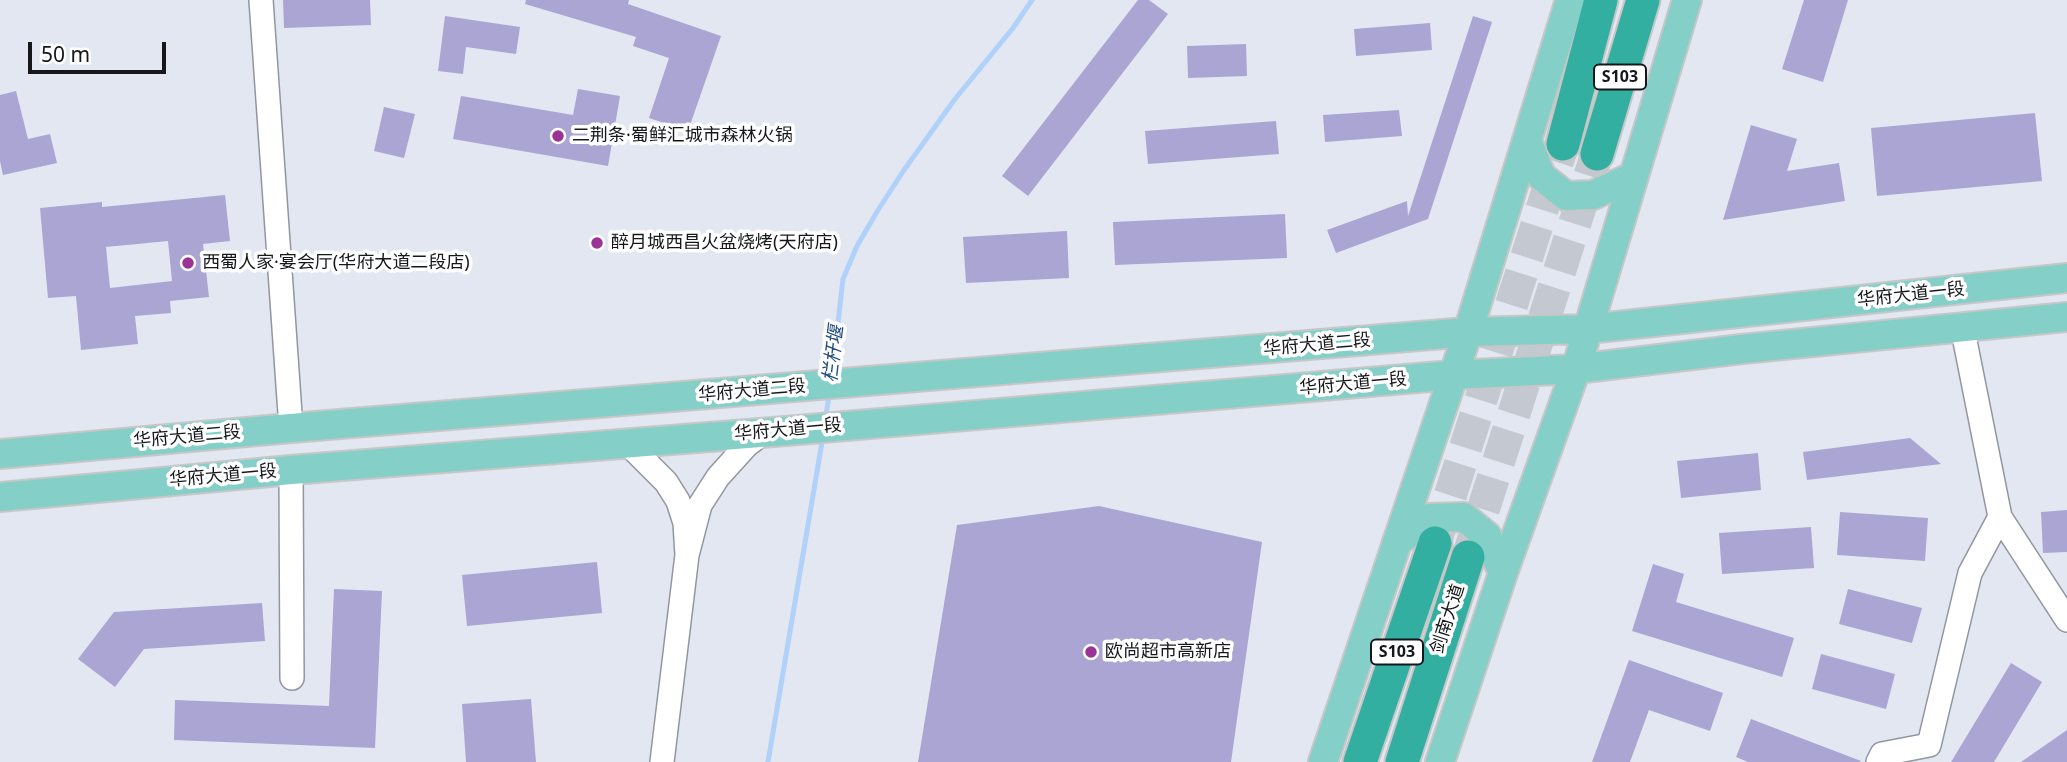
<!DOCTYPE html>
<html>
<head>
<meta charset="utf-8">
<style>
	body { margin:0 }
	#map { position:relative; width:2067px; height:762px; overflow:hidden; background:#e2e7f1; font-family:"Noto Sans",sans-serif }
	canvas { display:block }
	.scale { position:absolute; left:28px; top:42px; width:138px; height:32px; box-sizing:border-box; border:4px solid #15171a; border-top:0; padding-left:9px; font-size:21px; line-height:24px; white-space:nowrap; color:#15171a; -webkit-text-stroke:5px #fff; paint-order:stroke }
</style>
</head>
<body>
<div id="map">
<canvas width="2067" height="762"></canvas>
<div class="scale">50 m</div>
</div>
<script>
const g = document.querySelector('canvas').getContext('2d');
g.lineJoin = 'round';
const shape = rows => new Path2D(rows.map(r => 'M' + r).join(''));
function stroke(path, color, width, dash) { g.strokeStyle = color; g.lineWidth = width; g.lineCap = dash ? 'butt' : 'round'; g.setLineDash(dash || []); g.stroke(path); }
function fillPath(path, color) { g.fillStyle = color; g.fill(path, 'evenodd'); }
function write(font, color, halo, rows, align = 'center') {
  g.font = font + ' "Noto Sans","Noto Sans SC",sans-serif'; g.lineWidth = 7; g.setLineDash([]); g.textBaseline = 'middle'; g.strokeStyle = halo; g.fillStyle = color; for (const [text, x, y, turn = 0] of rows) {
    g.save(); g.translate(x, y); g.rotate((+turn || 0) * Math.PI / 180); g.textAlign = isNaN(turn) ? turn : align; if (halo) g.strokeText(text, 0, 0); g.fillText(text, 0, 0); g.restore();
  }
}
const stream = shape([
	[832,375,843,279,857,246,878,210,904,170,955,99,1013,28,1032,0],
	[825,420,830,391],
	[768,762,823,436]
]);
const building = shape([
	[283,0,370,0,371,25,284,28],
	[526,0,629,0,628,4,721,36,688,131,649,118,669,58,633,46,636,37,525,4],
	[1138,0,1149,0,1168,14,1028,196,1002,176],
	[1804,0,1848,0,1823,82,1782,69],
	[445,16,520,27,516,54,466,47,463,74,438,71],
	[1473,16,1492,22,1428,219,1336,253,1327,230,1407,201,1408,216],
	[1430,23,1432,50,1356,56,1354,29],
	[1246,44,1247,76,1188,78,1187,46],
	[578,89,620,96,608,166,453,139,461,96,573,115],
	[16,91,28,139,50,134,57,163,3,175,0,161,0,95],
	[384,107,415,114,404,158,374,151],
	[1399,110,1402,136,1325,142,1323,115],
	[2035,113,2042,181,1877,196,1871,128],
	[1276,121,1279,154,1148,164,1145,131],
	[1751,125,1797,139,1787,171,1839,163,1845,201,1723,220],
	[225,195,230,241,203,244,209,297,170,301,171,313,135,316,138,344,81,350,76,296,48,298,40,208,102,202,102,207],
	[168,241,172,281,110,288,106,247],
	[1285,214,1287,258,1115,265,1113,222],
	[1067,231,1069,278,966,283,963,237],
	[1910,438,1941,464,1807,480,1803,452],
	[1758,453,1761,490,1681,498,1677,461],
	[1099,506,1262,542,1231,762,918,762,957,525],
	[2067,510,2067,552,2043,553,2041,512],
	[1840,512,1928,518,1925,561,1837,555],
	[1811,527,1814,568,1722,574,1719,533],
	[597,562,602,613,467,626,462,575],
	[1653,564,1684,574,1676,602,1794,638,1782,677,1632,631],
	[334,589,382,591,375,748,174,740,175,700,329,706],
	[1848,589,1922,608,1912,643,1839,624],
	[262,603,265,641,144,649,115,687,78,659,114,612],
	[1821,654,1895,674,1886,709,1812,689],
	[1629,660,1723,693,1710,731,1649,710,1630,762,1592,762],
	[2011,663,2042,682,1994,762,1951,762],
	[531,699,536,762,466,762,462,704],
	[1751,719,1861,761,1860,762,1748,762,1736,757],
	[2067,730,2067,762,2021,762]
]);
const highwayTunnel = shape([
	[1435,543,1563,144],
	[1468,557,1597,154]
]);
const minor = shape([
	[261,0,291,428],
	[1962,326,2000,517,2067,620],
	[626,442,666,482,678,501,685,523,687,555,700,505,718,477,747,445,763,433],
	[291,470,292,678],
	[662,762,687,555],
	[1878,762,1882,754,1929,745,1970,573,2000,517]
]);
const major = shape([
	[1527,140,1541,176,1566,196,1593,195,1632,177],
	[0,454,291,428,1468,332,1588,329,2067,278],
	[0,497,291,470,798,430,1453,375,1576,369,1742,349,2067,317],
	[1397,542,1429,518,1464,517,1487,536,1503,573],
	[1323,762,1468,332,1570,0],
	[1440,762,1503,573,1576,369,1687,0]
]);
const highway = shape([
	[1563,144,1601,0],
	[1597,154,1643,0],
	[1360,762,1435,543],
	[1402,762,1468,557]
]);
const markers = [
	[558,136,7,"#9b3397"],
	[597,243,7,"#9b3397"],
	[188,263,7,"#9b3397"],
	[1091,652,7,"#9b3397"]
];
const shields = [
	[1620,77,52],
	[1397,652,52]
];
const shieldNames = [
	["S103",1620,77],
	["S103",1397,652]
];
const poiNames = [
	["二荆条·蜀鲜汇城市森林火锅",572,136],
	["醉月城西昌火盆烧烤(天府店)",611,243],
	["西蜀人家·宴会厅(华府大道二段店)",202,263],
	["欧尚超市高新店",1105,652]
];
const streetNames = [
	["华府大道一段",1911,295,-6],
	["华府大道二段",1317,345,-5],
	["华府大道一段",1353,384,-5],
	["华府大道二段",752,391,-5],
	["华府大道一段",788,430,-5],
	["华府大道二段",187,437,-5],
	["华府大道一段",223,476,-5],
	["剑南大道",1448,619,-72]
];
const waterNames = [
	["栏杆堰",834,354,-83]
];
stroke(stream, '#b0d1f9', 5);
fillPath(building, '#aba5d4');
stroke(highwayTunnel, '#c3c8d1', 33, [33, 17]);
stroke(minor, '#9296a0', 26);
stroke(major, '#c7c7c8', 32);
stroke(highway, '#c7c7c8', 37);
stroke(minor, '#fff', 23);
stroke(major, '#84cfc7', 28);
stroke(highway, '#32afa1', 33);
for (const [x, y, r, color] of markers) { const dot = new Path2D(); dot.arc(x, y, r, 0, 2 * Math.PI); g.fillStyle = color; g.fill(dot); stroke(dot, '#fff', 2.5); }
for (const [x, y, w] of shields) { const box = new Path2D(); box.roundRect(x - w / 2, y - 12.5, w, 25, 5); g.fillStyle = '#fff'; g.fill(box); stroke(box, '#15171a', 2); }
write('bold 16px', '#15171a', null, shieldNames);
write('18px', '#15171a', '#fff', poiNames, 'left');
write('18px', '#15171a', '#fff', streetNames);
write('italic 19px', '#224d7f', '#fff', waterNames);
</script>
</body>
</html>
